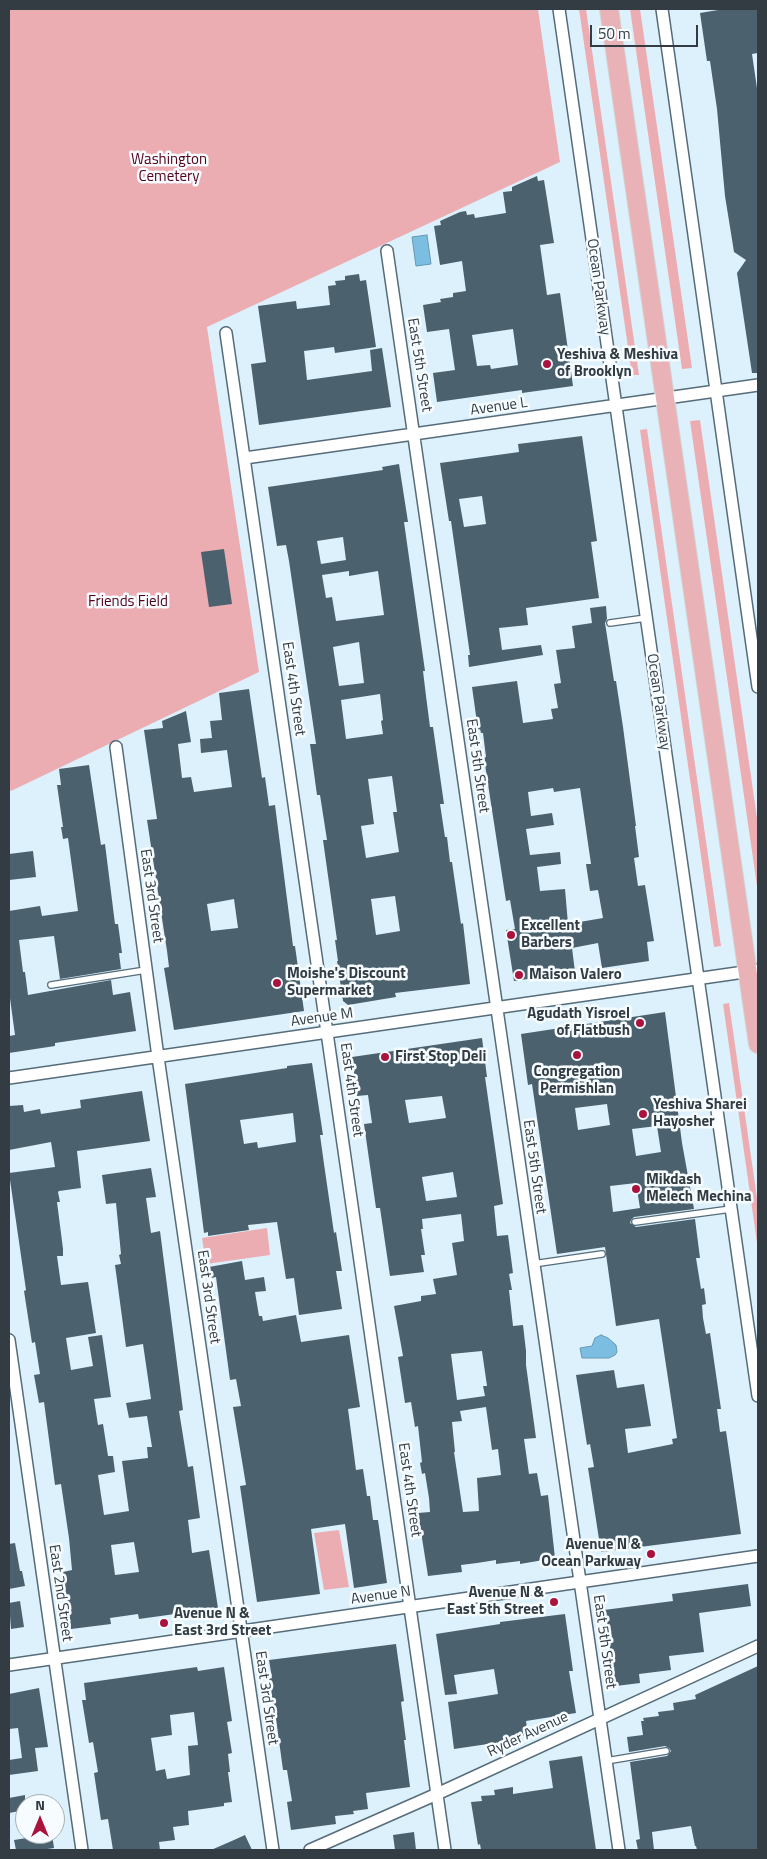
<!DOCTYPE html>
<html>
<head>
<meta charset="utf-8">
<style>
	body { margin:0 }
	#map { position:relative; width:767px; height:1859px; overflow:hidden; background:#ddf1fd; font-family:"Titillium Web",sans-serif }
	canvas { display:block }
	.frame { position:absolute; inset:0; border:10px solid #323c42; pointer-events:none }
	.north { position:absolute; left:15px; top:1794px; width:50px; height:50px; box-sizing:border-box; background:#f6fcff; border:1px solid #a8afb3; border-radius:50%; rotate:0deg; font-size:14px; font-weight:700; line-height:20px; text-align:center; color:#323c42 }
	.north::after { content:''; display:block; margin:auto; width:18px; height:22px; background:#aa133d; clip-path:polygon(50% 0,100% 100%,50% 72%,0 100%) }
	.scale { position:absolute; left:590px; top:25px; width:108px; height:22px; box-sizing:border-box; border:2px solid #323c42; border-top:0; padding-left:6px; font-size:15px; line-height:18px; white-space:nowrap; color:#323c42; -webkit-text-stroke:4px #f6fcff; paint-order:stroke }
</style>
</head>
<body>
<div id="map">
<canvas width="767" height="1859"></canvas>
<div class="frame"></div>
<div class="north">N</div>
<div class="scale">50 m</div>
</div>
<script>
const g = document.querySelector('canvas').getContext('2d');
g.lineJoin = 'round';
function fillPath(path, color) { g.fillStyle = color; g.fill(path, 'evenodd'); }
const shape = rows => new Path2D(rows.map(r => 'M' + r).join(''));
function stroke(path, color, width, dash) { g.strokeStyle = color; g.lineWidth = width; g.lineCap = dash ? 'butt' : 'round'; g.setLineDash(dash || []); g.stroke(path); }
function write(font, color, halo, rows, align = 'center') {
  g.font = font + ' "Titillium Web",sans-serif'; g.lineWidth = 5; g.setLineDash([]); g.textBaseline = 'middle'; g.strokeStyle = halo; g.fillStyle = color; for (const [text, x, y, turn = 0] of rows) {
    g.save(); g.translate(x, y); g.rotate((+turn || 0) * Math.PI / 180); g.textAlign = isNaN(turn) ? turn : align; if (halo) g.strokeText(text, 0, 0); g.fillText(text, 0, 0); g.restore();
  }
}
const green = shape([
	[9,9,538,9,560,162,207,327,259,672,11,791,9,788],
	[579,9,586,9,639,375,632,375],
	[630,9,640,9,692,368,682,369],
	[700,420,758,825,758,893,690,421],
	[647,429,721,946,714,947,640,430],
	[729,1003,758,1205,758,1250,723,1004],
	[267,1228,270,1255,206,1264,202,1238],
	[339,1530,349,1587,324,1590,314,1533]
]);
const water = shape([
	[427,235,431,264,416,266,412,237,427,235],
	[601,1335,608,1338,616,1345,617,1352,615,1355,609,1358,582,1358,580,1348,592,1346,595,1338,601,1335]
]);
const building = shape([
	[724,9,758,9,758,53,752,54,758,95,758,373,752,373,737,273,746,260,734,252,725,196,717,109,710,61,707,61,700,13],
	[537,176,538,181,544,180,554,243,540,245,547,295,560,293,573,386,522,393,522,390,437,402,433,373,455,370,449,329,427,332,423,305,441,302,440,299,453,297,453,293,466,291,462,261,440,265,434,226,441,225,440,221,460,212,466,211,467,215,474,214,475,218,506,213,503,192,512,191,512,187],
	[513,329,518,365,491,369,490,365,477,366,472,335],
	[359,274,360,281,366,280,376,347,335,353,334,347,304,351,307,380,372,371,370,350,382,348,391,407,259,425,251,364,266,362,258,306,296,301,297,309,330,305,328,286,336,285,335,281,345,280,345,276],
	[582,436,597,541,591,542,599,598,526,608,528,625,499,628,502,650,541,645,543,655,469,667,468,655,470,655,451,521,449,521,440,463,519,452,518,444],
	[482,496,486,524,464,527,459,499],
	[399,464,408,522,404,522,425,671,423,671,426,696,430,727,433,727,444,804,440,804,445,837,447,837,450,862,452,862,461,924,463,923,470,984,395,993,396,997,348,1005,343,1001,337,961,338,961,335,940,337,940,323,840,327,840,320,795,317,795,310,744,316,744,289,561,286,545,277,546,268,487,383,470,382,467],
	[343,537,346,560,321,564,317,541],
	[349,571,349,576,378,571,384,615,336,621,332,597,326,598,322,575],
	[359,642,364,683,339,686,333,647],
	[380,694,383,720,381,721,383,734,346,739,341,700],
	[392,776,397,812,393,812,399,852,366,858,361,826,374,824,368,779],
	[395,896,400,931,376,935,371,899],
	[224,549,232,604,209,607,201,552],
	[606,606,607,619,605,623,614,681,616,681,623,727,636,826,635,826,639,857,634,858,638,886,645,885,654,941,647,942,649,961,602,968,598,943,572,948,575,972,514,981,506,930,515,929,510,900,506,901,484,758,486,757,483,733,481,733,480,729,478,730,472,687,517,681,523,723,553,719,551,709,558,708,554,684,561,683,556,650,575,648,572,626,592,623,590,608],
	[553,788,554,792,580,788,591,864,586,864,590,891,598,890,603,918,568,924,565,889,540,891,537,867,561,864,560,852,530,855,526,829,554,825,552,813,531,816,528,792],
	[249,689,262,778,265,777,269,806,275,805,293,946,295,946,304,1011,174,1030,164,968,169,967,167,951,147,820,157,819,144,730,163,728,162,721,186,711,191,742,178,744,182,778,191,777,194,792,232,787,227,750,201,753,200,739,212,738,210,721,222,720,219,693],
	[234,899,238,928,211,931,207,904],
	[89,765,101,845,105,844,115,924,118,924,122,953,119,953,121,969,60,979,54,936,19,940,23,972,25,972,28,995,111,980,113,995,130,992,136,1031,55,1043,55,1046,9,1053,9,1036,15,1035,9,991,9,911,40,906,42,916,78,911,68,838,63,839,61,827,63,827,57,785,61,785,59,769],
	[33,851,36,877,9,880,9,854],
	[665,1012,682,1143,694,1209,634,1217,631,1220,630,1223,636,1227,695,1219,700,1258,696,1258,701,1289,704,1288,706,1304,702,1305,703,1318,706,1334,710,1333,721,1409,717,1409,720,1432,726,1431,741,1534,601,1552,588,1468,594,1467,590,1444,587,1445,576,1375,614,1370,617,1388,644,1384,651,1426,625,1429,628,1453,673,1444,672,1439,677,1438,659,1319,616,1326,605,1247,557,1254,532,1084,528,1085,521,1034],
	[607,1104,610,1125,578,1130,575,1108],
	[657,1126,661,1152,636,1156,632,1129],
	[636,1183,640,1208,613,1212,610,1186],
	[482,1038,487,1077,485,1077,503,1204,494,1206,497,1236,508,1235,513,1273,509,1274,512,1290,509,1290,513,1326,523,1325,526,1351,526,1365,536,1438,524,1439,529,1474,537,1473,541,1496,548,1495,555,1558,520,1564,520,1561,496,1564,496,1560,477,1563,461,1565,462,1572,428,1576,418,1513,430,1512,429,1498,425,1473,422,1474,420,1463,422,1462,418,1426,415,1427,411,1402,405,1403,398,1357,403,1356,394,1306,421,1301,421,1296,436,1294,433,1279,457,1275,452,1243,464,1241,461,1214,422,1219,423,1229,421,1229,425,1255,421,1255,424,1272,390,1276,380,1208,376,1208,364,1124,372,1123,368,1095,357,1096,352,1057],
	[442,1096,446,1118,409,1123,405,1100],
	[453,1172,457,1197,426,1201,422,1177],
	[482,1351,487,1386,483,1386,485,1396,457,1400,451,1354],
	[486,1407,492,1450,498,1449,501,1475,477,1478,479,1511,463,1512,454,1452,455,1452,452,1422,462,1421,460,1411],
	[312,1063,323,1135,320,1135,324,1164,334,1233,336,1232,342,1271,336,1271,342,1309,299,1315,294,1278,286,1279,277,1222,248,1225,249,1230,208,1236,208,1232,204,1233,185,1084,287,1068,287,1066],
	[293,1113,296,1142,258,1148,257,1142,244,1144,240,1120],
	[142,1091,150,1141,77,1151,81,1188,59,1191,58,1192,60,1202,57,1202,63,1249,63,1256,57,1256,61,1285,88,1282,96,1333,66,1338,71,1370,93,1366,88,1337,102,1335,111,1397,94,1399,98,1425,103,1424,108,1456,113,1456,115,1472,98,1475,104,1515,129,1511,122,1461,148,1458,147,1447,152,1447,147,1416,129,1418,126,1403,151,1399,143,1344,126,1347,115,1265,121,1264,119,1255,121,1254,116,1203,106,1204,102,1175,151,1168,156,1197,146,1198,151,1233,160,1231,183,1410,179,1411,188,1467,193,1466,200,1518,188,1520,192,1553,209,1550,218,1608,139,1619,138,1614,110,1618,111,1624,71,1629,63,1572,72,1570,69,1538,61,1484,55,1485,44,1402,39,1403,34,1375,40,1374,35,1342,32,1343,24,1291,26,1290,9,1173,55,1167,51,1142,9,1150,9,1106,23,1105,24,1112,40,1109,41,1114,81,1108,80,1100],
	[134,1542,139,1572,115,1575,111,1545],
	[242,1261,245,1280,264,1277,266,1291,255,1292,259,1316,262,1316,263,1321,296,1315,301,1342,349,1335,360,1407,348,1409,356,1470,363,1469,367,1496,370,1496,373,1520,378,1520,387,1583,354,1588,345,1524,311,1529,320,1594,257,1602,240,1486,246,1485,233,1407,241,1406,236,1379,230,1380,216,1277,211,1278,209,1267],
	[15,1543,20,1571,22,1571,25,1586,9,1589,9,1544],
	[748,1584,751,1606,699,1613,704,1652,669,1656,671,1670,639,1674,640,1683,616,1686,604,1610,673,1601,672,1594],
	[20,1601,24,1627,11,1629,9,1603],
	[565,1614,573,1671,569,1671,576,1713,526,1721,528,1735,515,1737,515,1740,454,1749,448,1702,498,1694,494,1669,454,1675,457,1694,445,1695,436,1634,500,1624,500,1622],
	[396,1644,404,1701,401,1702,406,1740,404,1740,410,1787,366,1793,368,1809,353,1811,354,1814,335,1816,336,1824,291,1830,287,1802,292,1801,287,1770,283,1770,274,1704,272,1704,270,1692,269,1679,272,1678,269,1660],
	[758,1666,758,1850,697,1850,696,1846,695,1846,691,1826,652,1832,654,1850,638,1850,636,1840,640,1839,630,1762,667,1756,671,1751,669,1748,665,1746,629,1752,627,1737,643,1735,641,1721,644,1721,643,1718,659,1716,658,1712,674,1710,673,1703,696,1699,695,1695],
	[197,1667,198,1671,224,1667,232,1721,227,1722,232,1753,228,1754,230,1772,228,1772,232,1802,224,1803,224,1806,188,1811,189,1825,173,1827,175,1840,159,1842,160,1850,113,1850,108,1819,101,1820,94,1773,98,1772,93,1742,89,1743,82,1700,86,1700,84,1683],
	[194,1712,198,1745,188,1746,190,1775,167,1779,165,1769,156,1771,151,1738,172,1735,170,1715],
	[39,1688,48,1747,35,1748,38,1771,9,1775,9,1760,22,1758,18,1728,9,1729,9,1694],
	[582,1756,596,1850,481,1850,480,1844,478,1845,471,1802,482,1801,481,1796,495,1795,494,1790,513,1787,513,1794,553,1788,549,1761],
	[25,1795,25,1810,9,1813,9,1798],
	[414,1832,416,1850,395,1850,393,1835],
	[52,1834,54,1848,41,1850,16,1850,14,1840],
	[245,1835,252,1850,211,1850,234,1840]
]);
const lane = shape([
	[610,623,646,618],
	[51,985,146,970],
	[635,1222,731,1209],
	[533,1264,602,1254],
	[606,1761,666,1751]
]);
const street = shape([
	[559,9,758,1396],
	[662,9,758,687],
	[387,251,619,1850],
	[226,333,445,1850],
	[245,458,758,385],
	[116,747,158,1057,273,1850],
	[9,1078,758,970],
	[9,1340,82,1850],
	[9,1665,758,1556],
	[310,1850,437,1794,758,1646]
]);
const primary = shape([
	[609,9,758,1044]
]);
const markers = [
	[547,364,5,"#aa133d"],
	[511,935,5,"#aa133d"],
	[519,975,5,"#aa133d"],
	[277,983,5,"#aa133d"],
	[640,1023,5,"#aa133d"],
	[577,1055,5,"#aa133d"],
	[385,1057,5,"#aa133d"],
	[643,1114,5,"#aa133d"],
	[636,1189,5,"#aa133d"],
	[651,1554,5,"#aa133d"],
	[554,1602,5,"#aa133d"],
	[164,1623,5,"#aa133d"]
];
const parkNames = [
	["Washington",169,160],
	["Cemetery",169,177],
	["Friends Field",128,602]
];
const streetNames = [
	["Ocean Parkway",598,287,82],
	["East 5th Street",419,365,81],
	["Avenue L",499,407,-8],
	["East 4th Street",293,689,82],
	["Ocean Parkway",658,702,82],
	["East 5th Street",477,766,82],
	["East 3rd Street",151,896,82],
	["Avenue M",322,1018,-8],
	["East 4th Street",351,1090,82],
	["East 5th Street",534,1167,82],
	["East 3rd Street",208,1297,82],
	["East 4th Street",409,1490,82],
	["East 2nd Street",60,1593,82],
	["Avenue N",381,1596,-8],
	["East 5th Street",604,1642,82],
	["East 3rd Street",266,1698,82],
	["Ryder Avenue",528,1735,-25]
];
const poiNames = [
	["Yeshiva & Meshiva",557,355],
	["of Brooklyn",557,372],
	["Excellent",521,926],
	["Barbers",521,943],
	["Moishe's Discount",287,974],
	["Supermarket",287,991],
	["Maison Valero",529,975],
	["Agudath Yisroel",630,1014,"right"],
	["of Flatbush",630,1031,"right"],
	["First Stop Deli",395,1057],
	["Congregation",577,1072,"center"],
	["Permishlan",577,1089,"center"],
	["Yeshiva Sharei",653,1105],
	["Hayosher",653,1122],
	["Mikdash",646,1180],
	["Melech Mechina",646,1197],
	["Avenue N &",641,1545,"right"],
	["Ocean Parkway",641,1562,"right"],
	["Avenue N &",544,1593,"right"],
	["East 5th Street",544,1610,"right"],
	["Avenue N &",174,1614],
	["East 3rd Street",174,1631]
];
fillPath(green, '#ecadb2');
fillPath(water, '#7cbee2');
stroke(water, '#6697b2', 1);
fillPath(building, '#4b616e');
stroke(lane, '#566c7a', 8);
stroke(street, '#566c7a', 14);
stroke(primary, '#d2d4d5', 20);
stroke(lane, '#fff', 5.5);
stroke(street, '#fff', 11);
stroke(primary, '#e8b2b7', 18);
for (const [x, y, r, color] of markers) { const dot = new Path2D(); dot.arc(x, y, r, 0, 2 * Math.PI); g.fillStyle = color; g.fill(dot); stroke(dot, '#f6fcff', 2); }
write('15px', '#540018', '#f6fcff', parkNames);
write('15px', '#323c42', '#f6fcff', streetNames);
write('bold 15px', '#323c42', '#f6fcff', poiNames, 'left');
</script>
</body>
</html>
